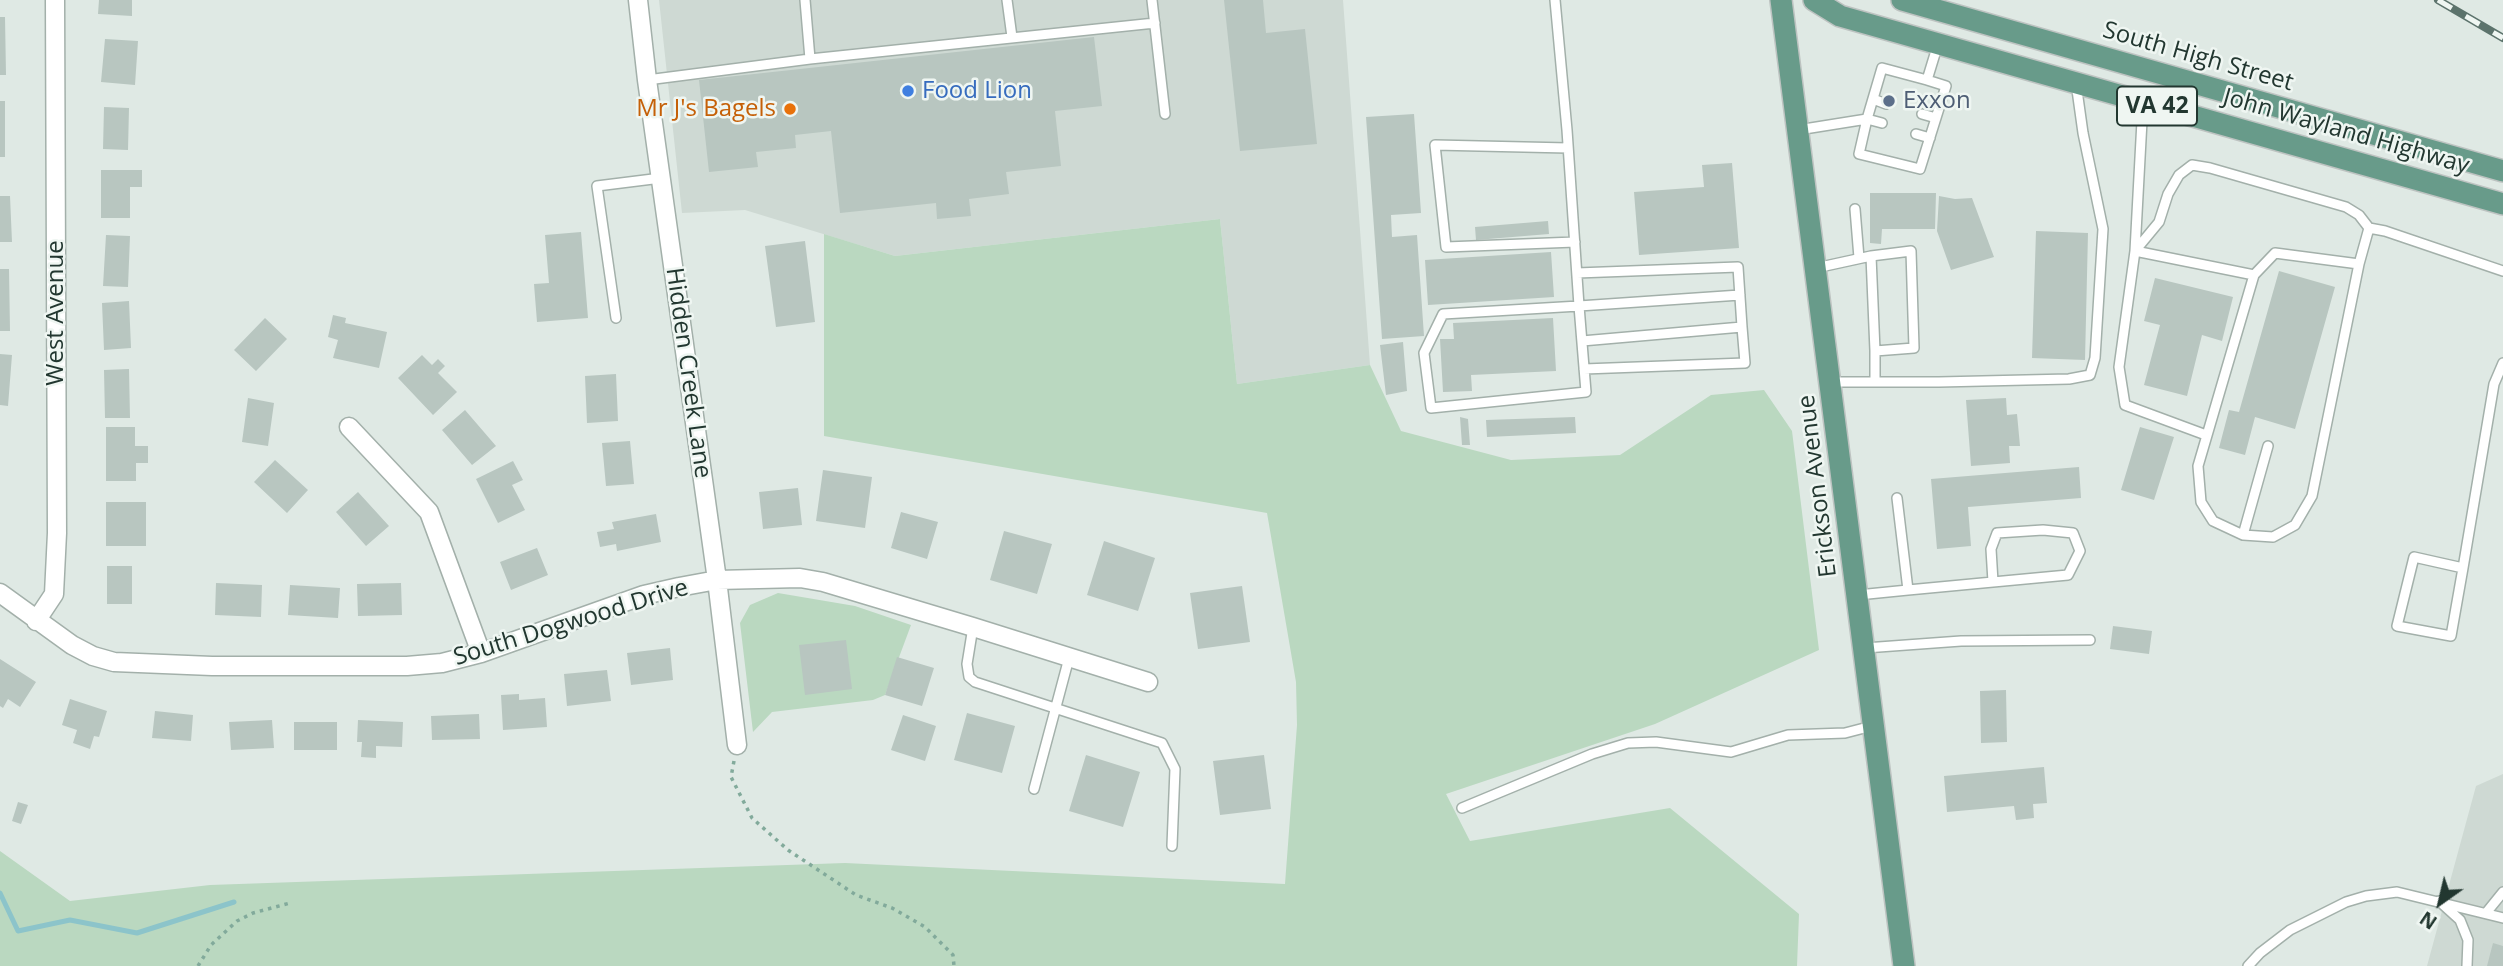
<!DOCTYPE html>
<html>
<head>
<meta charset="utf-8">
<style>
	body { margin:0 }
	#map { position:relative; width:2503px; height:966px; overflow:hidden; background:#dfe9e4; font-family:"Open Sans",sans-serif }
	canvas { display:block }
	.north { position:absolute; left:2405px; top:868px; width:70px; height:70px; -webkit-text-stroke:5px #eff6f2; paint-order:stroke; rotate:214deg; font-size:19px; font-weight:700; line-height:28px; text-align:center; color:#223730 }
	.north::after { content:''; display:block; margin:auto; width:24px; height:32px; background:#223730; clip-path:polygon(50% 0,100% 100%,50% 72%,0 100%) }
</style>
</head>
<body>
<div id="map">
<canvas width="2503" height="966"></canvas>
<div class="north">N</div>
</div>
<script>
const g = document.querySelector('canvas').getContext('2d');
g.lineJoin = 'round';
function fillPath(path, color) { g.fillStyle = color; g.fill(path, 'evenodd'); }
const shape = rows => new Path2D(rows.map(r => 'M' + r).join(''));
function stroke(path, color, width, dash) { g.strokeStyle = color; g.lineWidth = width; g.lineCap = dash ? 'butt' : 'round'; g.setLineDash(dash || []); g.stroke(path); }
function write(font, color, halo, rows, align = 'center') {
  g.font = font + ' "Open Sans",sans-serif'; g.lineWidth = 5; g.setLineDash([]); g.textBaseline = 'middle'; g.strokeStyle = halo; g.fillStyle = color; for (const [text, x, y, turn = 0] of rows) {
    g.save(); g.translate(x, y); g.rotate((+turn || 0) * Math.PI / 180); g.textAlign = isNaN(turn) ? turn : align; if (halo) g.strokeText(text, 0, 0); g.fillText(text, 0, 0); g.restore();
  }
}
const built = shape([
	[659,0,1343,0,1370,365,1237,384,1220,219,895,256,745,210,682,213],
	[2503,774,2503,966,2427,966,2476,786]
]);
const green = shape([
	[1220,219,1237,384,1370,365,1401,431,1511,460,1620,455,1711,395,1764,390,1792,431,1819,650,1655,724,1446,794,1470,841,1670,808,1799,914,1797,966,0,966,0,851,70,901,210,885,845,863,1285,884,1297,725,1296,682,1267,513,824,436,824,234,895,256],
	[778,593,855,606,911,625,885,695,873,700,772,712,753,732,740,623,750,605]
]);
const stream = shape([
	[0,893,18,931,70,920,137,933,234,902]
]);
const building = shape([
	[99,0,132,0,132,16,98,14],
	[1224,0,1263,0,1266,33,1305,29,1317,144,1240,151],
	[0,17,5,17,6,75,0,75],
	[1094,37,1102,106,1055,111,1061,166,1006,172,1009,194,969,199,971,216,937,219,936,203,840,213,831,131,795,135,796,148,756,152,758,167,709,172,699,80],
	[105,39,138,41,135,85,101,82],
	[0,101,5,101,5,157,0,157],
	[104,107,129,108,128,150,103,149],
	[1414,114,1421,213,1391,215,1392,237,1417,235,1424,336,1382,339,1366,117],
	[1732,163,1739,248,1639,255,1634,192,1704,187,1702,165],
	[101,170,142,170,142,187,130,187,130,218,101,218],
	[1870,193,1936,193,1935,229,1882,229,1881,244,1870,243],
	[0,196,10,196,12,242,0,242],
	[1939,196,1955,199,1972,198,1994,257,1951,270,1937,231],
	[1548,221,1549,234,1476,240,1475,227],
	[2036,231,2088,233,2085,360,2032,358],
	[581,232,588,318,537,322,534,284,549,283,545,235],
	[106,235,130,236,128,287,103,286],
	[805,241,815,322,776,327,765,246],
	[1551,252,1554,297,1428,305,1425,260],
	[0,269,9,269,10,331,0,331],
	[2279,271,2335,287,2295,429,2255,417,2245,455,2219,448,2229,410,2239,412],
	[2155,278,2233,297,2222,341,2202,335,2187,396,2144,385,2160,325,2144,321],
	[129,301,131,348,104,350,102,303],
	[333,315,346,318,345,323,387,332,379,368,333,358,338,340,328,337],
	[265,318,287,339,256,371,234,350],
	[1553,318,1556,371,1471,375,1472,391,1443,392,1440,339,1454,339,1453,323],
	[1403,342,1407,391,1386,395,1380,345],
	[0,354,12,355,8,406,0,405],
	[422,355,432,365,438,359,445,366,438,373,457,392,433,415,398,378],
	[129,369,130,418,105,418,104,370],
	[616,374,618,421,587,423,585,376],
	[248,398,274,403,268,446,242,442],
	[2006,398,2007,415,2017,414,2020,446,2009,446,2010,463,1971,466,1966,400],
	[465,410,496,446,472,465,442,430],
	[1460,417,1468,419,1470,445,1462,445],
	[1575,417,1576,433,1487,437,1486,420],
	[106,427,135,427,135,446,148,446,148,463,136,463,136,481,106,481],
	[2140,427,2174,437,2154,500,2121,490],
	[630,441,634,484,606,486,602,443],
	[275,460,308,490,287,513,254,482],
	[513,461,523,480,512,485,525,510,498,523,476,479],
	[2079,467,2081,498,1968,507,1971,546,1937,549,1931,479],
	[823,470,872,477,865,528,816,521],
	[798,488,802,525,763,529,759,492],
	[358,492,389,526,366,546,336,512],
	[106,502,146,502,146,546,106,546],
	[901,512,938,522,927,559,891,548],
	[656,514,661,542,617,551,616,544,600,547,597,532,614,529,612,522],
	[1004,531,1052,544,1037,594,990,580],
	[1104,541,1155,558,1138,611,1087,595],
	[537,548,548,575,511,590,500,562],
	[107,566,132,566,132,604,107,604],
	[216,583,262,585,261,617,215,615],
	[401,583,402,615,358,616,357,584],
	[290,585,340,588,338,618,288,615],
	[1242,586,1250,642,1198,649,1190,593],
	[2113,626,2152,631,2149,654,2110,649],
	[846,640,852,689,805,695,799,645],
	[670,648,673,680,631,685,627,653],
	[897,657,934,668,922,706,885,695],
	[0,659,36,682,20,707,8,699,3,708,0,706],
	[607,670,611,701,567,706,564,674],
	[2006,690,2007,742,1981,743,1980,691],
	[519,694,519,700,545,698,547,727,503,730,501,695],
	[70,699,107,711,99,737,94,736,90,749,73,743,77,730,62,725],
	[155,711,193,715,191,741,152,738],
	[967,713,1015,726,1002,773,954,760],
	[479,714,480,739,432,740,431,716],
	[903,715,936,726,925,761,891,750],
	[272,720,274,748,231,750,229,722],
	[358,720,403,722,402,747,376,746,376,758,361,757,362,742,357,742],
	[294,722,337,722,337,750,294,750],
	[1086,755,1140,772,1123,827,1069,811],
	[1264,755,1271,809,1220,815,1213,761],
	[2044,767,2047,803,2033,804,2034,818,2016,820,2014,806,1947,812,1944,776],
	[18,802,28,805,21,824,12,821],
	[2493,943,2503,946,2503,966,2487,966]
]);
const path = shape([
	[734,761,731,777,752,818,788,850,856,895,892,908,925,927,953,955,954,966],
	[198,966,211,945,237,921,253,913,290,903]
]);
const service = shape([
	[805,0,810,59],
	[1007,0,1012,37],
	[1152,0,1165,114],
	[1555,0,1567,130,1579,306,1586,392,1431,408,1424,353,1443,314,1579,306,1740,295],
	[647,80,810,59,1155,23],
	[1873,99,1886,104],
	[2143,102,2135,251,2254,275,2275,253,2359,264,2369,228,2385,231,2503,271],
	[1922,114,1936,118],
	[1882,123,1867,119,1859,154,1920,169,1946,86,1927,80],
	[1798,130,1867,119,1882,68,1927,80,1938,44],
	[1916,134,1930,138],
	[1568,148,1435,145,1446,247,1575,242],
	[1855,209,1859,258],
	[1871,256,1875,351],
	[1816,268,1871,256,1911,251,1914,348,1875,351,1875,382],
	[1577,273,1738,267,1742,327,1745,363,1584,369],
	[2254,275,2198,466,2201,502,2213,521,2243,535,2273,537,2295,525,2312,496,2359,264],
	[616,318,597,186,661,178],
	[1582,341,1742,327],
	[1831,382,1939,382,2069,379,2090,375,2095,358,2103,229,2083,133,2076,83],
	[2206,435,2125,405,2119,367,2135,251,2159,222,2168,194,2179,175,2192,165,2210,168,2346,207,2359,215,2369,228],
	[1897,498,1908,590],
	[2243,535,2268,446],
	[2463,568,2414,557,2397,626,2451,636,2463,568,2494,384,2503,363],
	[1858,595,1908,590,1993,582,2068,575,2080,551,2073,533,2043,530,1997,533,1991,549,1993,582],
	[973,627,967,664,969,677,975,682,1162,743,1175,769,1172,846],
	[1865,648,1961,641,2090,640],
	[1034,789,1069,658],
	[1462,808,1592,754,1628,743,1656,742,1731,752,1788,735,1845,733,1872,726],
	[2439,901,2460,920,2468,940,2467,966],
	[2486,913,2503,892],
	[2248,966,2260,953,2290,930,2346,902,2366,896,2397,892,2503,918]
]);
const minor = shape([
	[638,0,647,80,717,580,737,745],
	[349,427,429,512,481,653],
	[0,593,72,645,93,656,114,662,212,666,407,666,442,663,481,653,644,595,679,587,717,580,800,578,823,582,973,627,1148,682],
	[36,621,54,594,57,533,55,0]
]);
const primary = shape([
	[1781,0,1904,966],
	[1814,0,1840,16,2503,204],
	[1902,0,2503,171]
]);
const rail = shape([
	[2438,0,2503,38]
]);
const markers = [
	[908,91,7,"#3f7fe0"],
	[1889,101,7,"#5c6f8a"],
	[790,109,7,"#e8710a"]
];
const shields = [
	[2157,106,80]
];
const shieldNames = [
	["VA 42",2157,106]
];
const streetNames = [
	["South High Street",2198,57,16],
	["John Wayland Highway",2346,132,16],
	["West Avenue",56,313,-90],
	["Hidden Creek Lane",688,373,82],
	["Erickson Avenue",1818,486,-97],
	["South Dogwood Drive",571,623,-17]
];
const shopNames = [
	["Food Lion",922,91]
];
const serviceNames = [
	["Exxon",1903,101]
];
const foodNames = [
	["Mr J's Bagels",776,109]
];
fillPath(built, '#ced9d3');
fillPath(green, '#bad8c0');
stroke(stream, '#8cc4ca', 5);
fillPath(building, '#b8c6c0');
stroke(service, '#a3b0aa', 12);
stroke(minor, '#a3b0aa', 21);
stroke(primary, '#bdc3c1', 24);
stroke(path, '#82aa9b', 3.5, [3.5, 5]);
stroke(service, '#fff', 9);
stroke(minor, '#fff', 18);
stroke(primary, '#689b8a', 21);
stroke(rail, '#5c736c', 8);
stroke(rail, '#eff6f2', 5, [16]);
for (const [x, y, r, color] of markers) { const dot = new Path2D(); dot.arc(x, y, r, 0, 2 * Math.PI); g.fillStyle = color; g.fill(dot); stroke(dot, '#eff6f2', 2.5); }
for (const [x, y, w] of shields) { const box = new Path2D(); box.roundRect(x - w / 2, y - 19.5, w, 39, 5); g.fillStyle = '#eff6f2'; g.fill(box); stroke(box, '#223730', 2); }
write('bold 23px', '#223730', null, shieldNames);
write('24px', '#223730', '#eff6f2', streetNames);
write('24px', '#366cbe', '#eff6f2', shopNames, 'left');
write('24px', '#4e5e75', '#eff6f2', serviceNames, 'left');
write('24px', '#c56008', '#eff6f2', foodNames, 'right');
</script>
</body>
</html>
